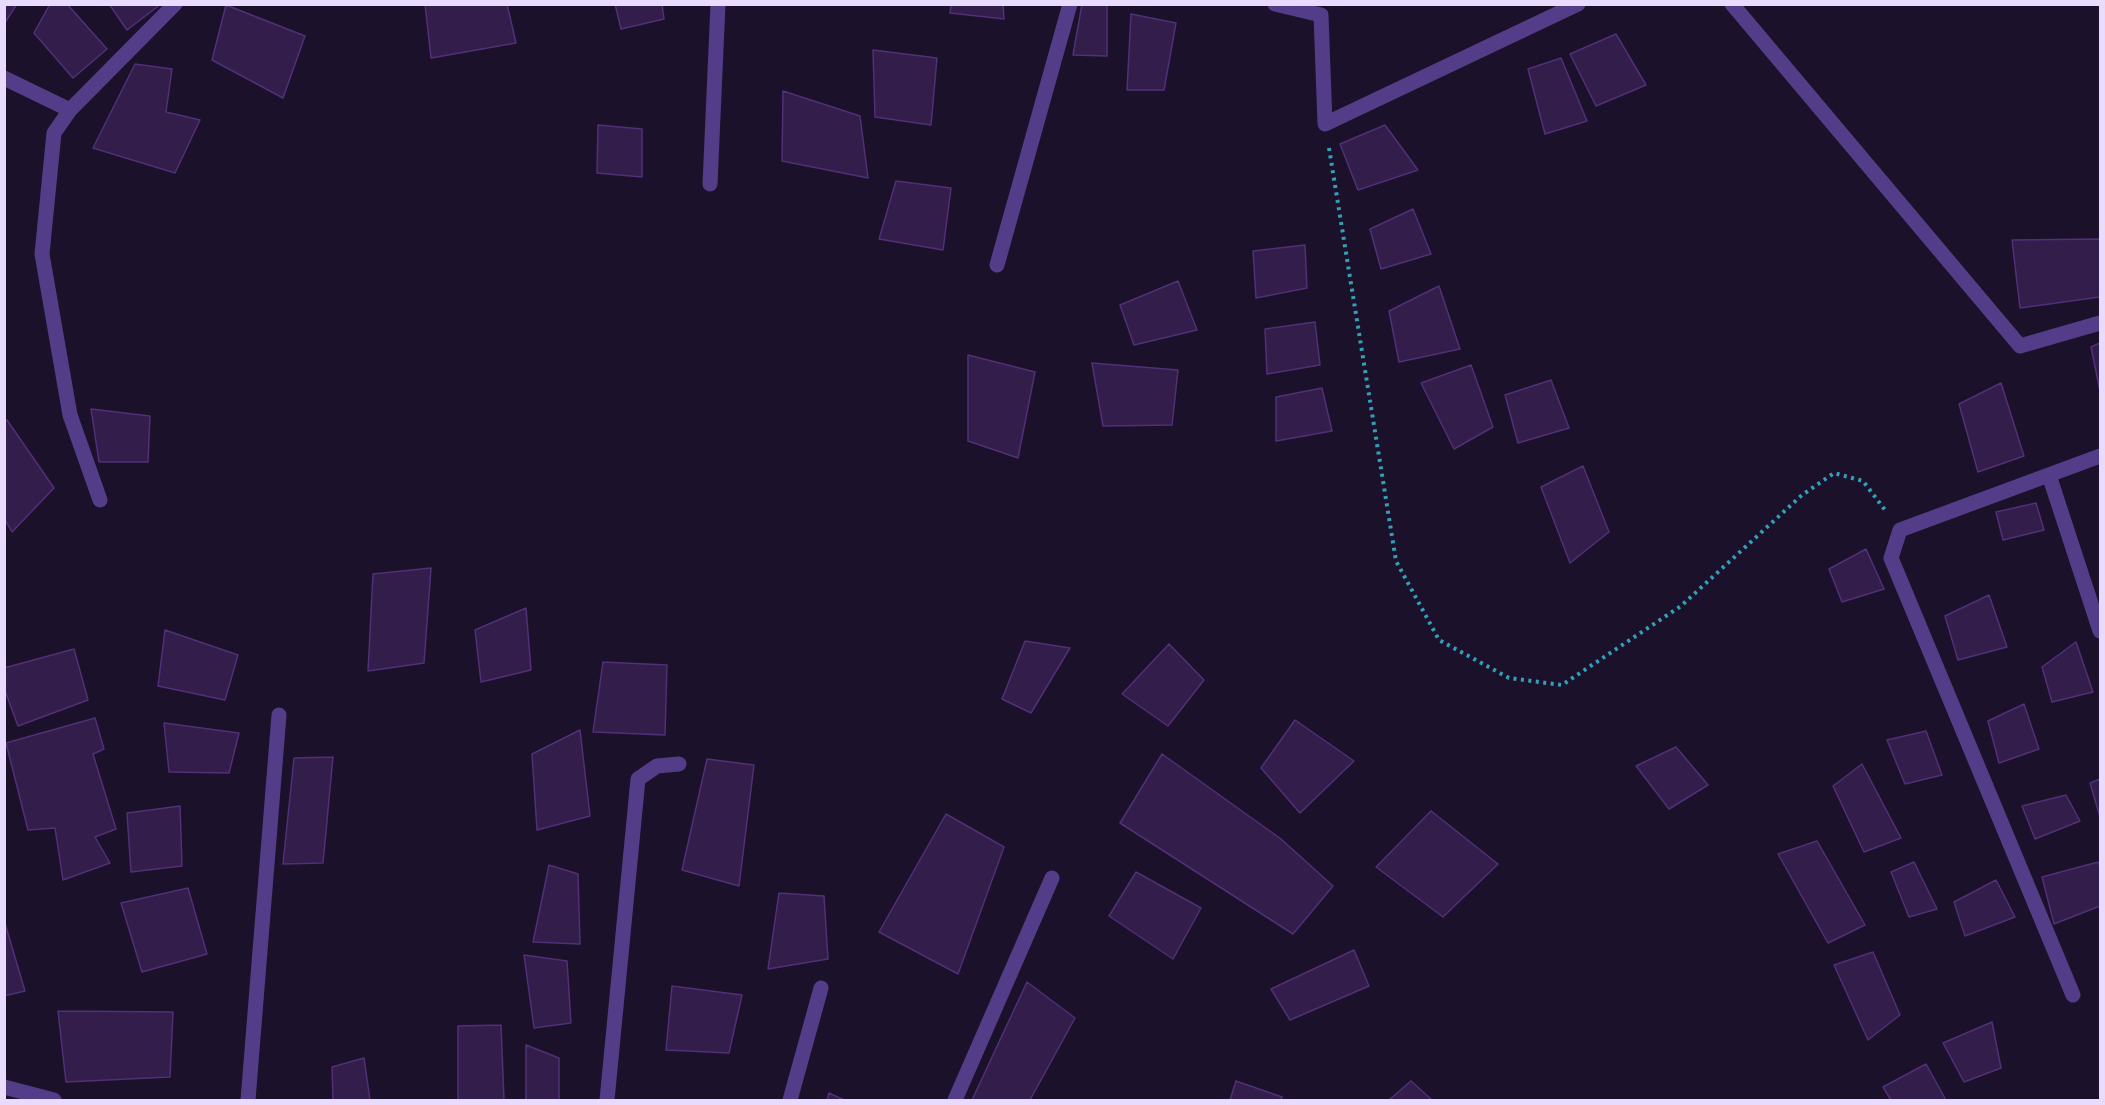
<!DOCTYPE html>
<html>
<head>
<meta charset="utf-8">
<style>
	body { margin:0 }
	#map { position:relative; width:2105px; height:1105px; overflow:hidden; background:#1c112a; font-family:Cabin,sans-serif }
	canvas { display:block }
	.frame { position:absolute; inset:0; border:6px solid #e8dbfe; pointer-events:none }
</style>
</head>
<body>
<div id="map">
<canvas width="2105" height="1105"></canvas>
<div class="frame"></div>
</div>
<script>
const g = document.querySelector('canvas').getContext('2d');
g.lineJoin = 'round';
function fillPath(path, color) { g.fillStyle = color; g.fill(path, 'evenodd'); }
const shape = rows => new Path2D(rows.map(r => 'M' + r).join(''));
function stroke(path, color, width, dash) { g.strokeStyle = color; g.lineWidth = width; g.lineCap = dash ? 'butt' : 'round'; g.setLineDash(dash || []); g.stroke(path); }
const building = shape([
	[4,4,17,4,4,24,4,4],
	[50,4,67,4,107,49,73,78,34,33,50,4],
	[109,4,161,4,127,30,109,4],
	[425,4,507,4,516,43,431,58,425,4],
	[615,4,662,4,664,19,621,29,615,4],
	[951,4,1003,4,1004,19,950,13,951,4],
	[1082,4,1107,4,1107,56,1073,55,1082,4],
	[226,5,305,36,283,98,212,60,226,5],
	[1131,14,1176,23,1164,90,1127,90,1131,14],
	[1616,34,1646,85,1596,106,1570,54,1616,34],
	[873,50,937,58,931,125,875,117,873,50],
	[1561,58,1587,121,1545,134,1528,69,1561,58],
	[135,64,172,69,166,112,200,120,175,173,93,148,135,64],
	[783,91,860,116,868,178,782,161,783,91],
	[598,125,642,129,642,177,597,173,598,125],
	[1385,125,1418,170,1358,190,1340,144,1385,125],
	[896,181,951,188,943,250,879,239,896,181],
	[1413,209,1431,254,1381,269,1370,229,1413,209],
	[2100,239,2100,297,2020,308,2012,240,2100,239],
	[1305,245,1307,288,1256,298,1253,251,1305,245],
	[1178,281,1197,330,1134,345,1120,305,1178,281],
	[1439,286,1460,349,1399,362,1389,311,1439,286],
	[1315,322,1320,365,1267,374,1265,329,1315,322],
	[2100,343,2100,391,2091,347,2100,343],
	[968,355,1035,372,1018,458,968,441,968,355],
	[1092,363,1178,370,1172,425,1103,426,1092,363],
	[1471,365,1493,427,1454,449,1421,383,1471,365],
	[1551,380,1569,428,1518,443,1505,395,1551,380],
	[2001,383,2024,456,1978,472,1959,404,2001,383],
	[1322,388,1332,431,1276,441,1276,397,1322,388],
	[91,409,150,416,148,462,99,462,91,409],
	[7,420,54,488,12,532,4,518,4,422,7,420],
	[1583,466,1609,532,1570,563,1541,487,1583,466],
	[2036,503,2044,530,2003,540,1996,512,2036,503],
	[1866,549,1884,589,1842,602,1829,569,1866,549],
	[431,568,424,663,368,671,373,574,431,568],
	[1989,595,2007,647,1958,660,1945,616,1989,595],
	[526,608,531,670,481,682,475,630,526,608],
	[165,630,238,655,225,700,158,686,165,630],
	[1025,641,1070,648,1031,713,1002,699,1025,641],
	[2076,642,2093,692,2052,702,2042,667,2076,642],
	[1169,644,1204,680,1168,726,1122,694,1169,644],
	[74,649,88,700,18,726,4,688,4,668,74,649],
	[603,662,667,665,665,735,593,732,603,662],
	[2024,704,2039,749,1999,763,1988,721,2024,704],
	[95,718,104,749,93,754,116,829,95,837,110,863,63,880,55,828,28,830,6,743,95,718],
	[1295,720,1354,761,1300,813,1261,768,1295,720],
	[164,723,239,733,229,773,169,772,164,723],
	[580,730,590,816,537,830,532,754,580,730],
	[1926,731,1942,775,1905,784,1887,740,1926,731],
	[1676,747,1708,785,1669,809,1636,766,1676,747],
	[1162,754,1281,839,1333,886,1293,934,1120,823,1162,754],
	[333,757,323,863,283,864,294,758,333,757],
	[707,759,754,765,739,886,682,870,707,759],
	[1862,764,1901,838,1864,852,1833,786,1862,764],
	[2100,779,2100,817,2090,783,2100,779],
	[2066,795,2080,821,2035,839,2022,806,2066,795],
	[180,806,182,866,131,872,127,813,180,806],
	[1431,811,1498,864,1443,917,1376,867,1431,811],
	[946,814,1004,847,958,974,879,932,946,814],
	[1817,841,1865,925,1828,943,1778,854,1817,841],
	[1914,862,1937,909,1909,917,1891,872,1914,862],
	[2098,862,2100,867,2100,906,2054,924,2042,877,2098,862],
	[549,865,578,874,580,944,533,942,549,865],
	[1136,872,1201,908,1173,959,1109,916,1136,872],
	[1996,880,2015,917,1965,936,1954,902,1996,880],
	[188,888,207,954,142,972,121,903,188,888],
	[779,893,824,896,828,959,768,969,779,893],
	[4,920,25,991,4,996,4,920],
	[1354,950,1369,986,1290,1020,1271,989,1354,950],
	[1873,952,1900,1015,1868,1040,1834,965,1873,952],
	[524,955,567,961,571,1023,534,1028,524,955],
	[1027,982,1075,1018,1030,1100,972,1100,1027,982],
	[672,986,742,995,729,1053,666,1050,672,986],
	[58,1011,173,1012,170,1077,66,1082,58,1011],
	[1992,1022,2001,1068,1964,1082,1943,1043,1992,1022],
	[501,1025,504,1100,458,1100,458,1026,501,1025],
	[526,1045,559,1058,559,1100,526,1100,526,1045],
	[364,1058,370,1100,333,1100,332,1067,364,1058],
	[1926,1064,1946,1100,1891,1100,1883,1087,1926,1064],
	[1236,1081,1282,1097,1281,1100,1230,1100,1236,1081],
	[1411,1081,1432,1100,1389,1100,1411,1081],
	[829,1093,844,1100,827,1100,829,1093]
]);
const path = shape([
	[1329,148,1396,561,1439,640,1509,678,1562,685,1681,606,1802,495,1834,473,1863,481,1885,510]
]);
const minor = shape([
	[1275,4,1321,15,1325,124,1578,4],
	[1732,4,2020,346,2100,323],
	[4,78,70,110],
	[710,184,718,4],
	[997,265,1070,4],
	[2049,475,2100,631],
	[100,500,70,415,42,254,54,133,70,110,175,4],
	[2073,995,1891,558,1900,530,2100,456],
	[248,1100,279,715],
	[607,1100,638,779,657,766,679,764],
	[790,1100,821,988],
	[955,1100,1052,878]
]);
const tertiary = shape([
	[4,1087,54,1100]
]);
fillPath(building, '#331d4b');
stroke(building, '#503077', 1.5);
stroke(path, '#32a0bb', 4, [3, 4.5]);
stroke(minor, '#543d88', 15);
stroke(tertiary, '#543d88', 15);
</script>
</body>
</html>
